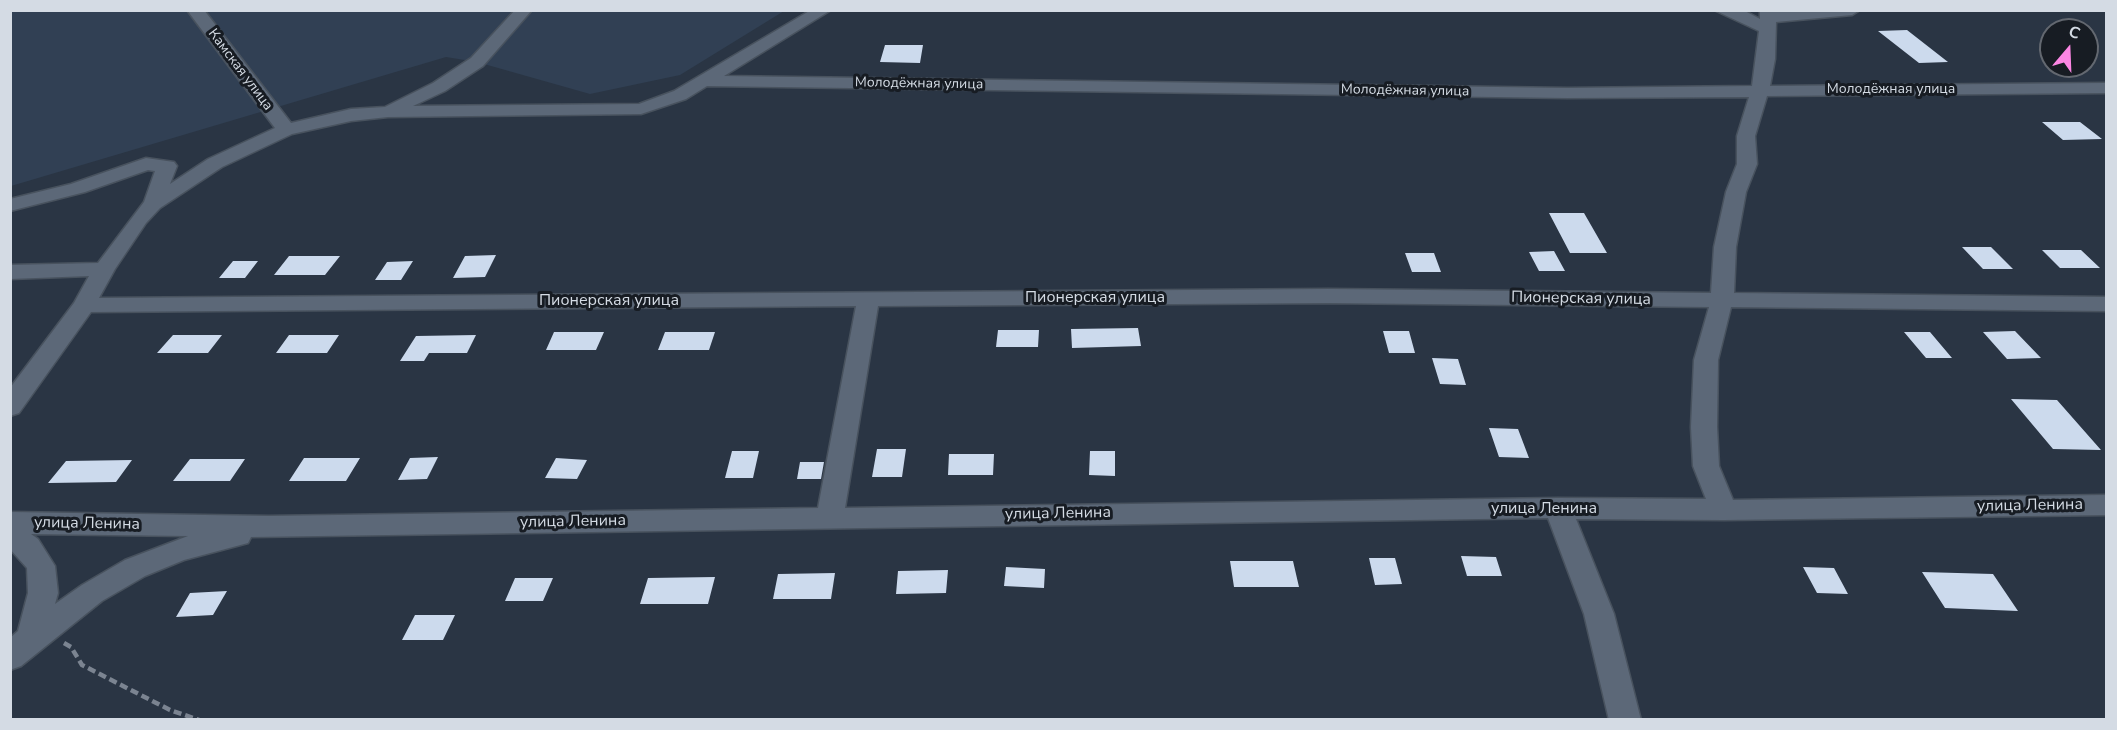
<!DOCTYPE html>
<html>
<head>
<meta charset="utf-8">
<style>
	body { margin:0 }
	#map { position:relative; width:2117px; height:730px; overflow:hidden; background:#2a3544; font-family:"Nunito Sans",sans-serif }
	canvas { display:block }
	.frame { position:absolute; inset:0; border:12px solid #d4dbe4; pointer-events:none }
	.north { position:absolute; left:2039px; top:18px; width:60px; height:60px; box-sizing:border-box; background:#171c23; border:2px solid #636870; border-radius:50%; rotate:19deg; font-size:16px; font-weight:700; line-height:24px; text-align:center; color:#d4dbe4 }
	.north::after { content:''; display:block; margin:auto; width:21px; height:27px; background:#fc86e3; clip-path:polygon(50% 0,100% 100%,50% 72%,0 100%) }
</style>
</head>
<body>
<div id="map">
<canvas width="2117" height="730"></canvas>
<div class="frame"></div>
<div class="north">С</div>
</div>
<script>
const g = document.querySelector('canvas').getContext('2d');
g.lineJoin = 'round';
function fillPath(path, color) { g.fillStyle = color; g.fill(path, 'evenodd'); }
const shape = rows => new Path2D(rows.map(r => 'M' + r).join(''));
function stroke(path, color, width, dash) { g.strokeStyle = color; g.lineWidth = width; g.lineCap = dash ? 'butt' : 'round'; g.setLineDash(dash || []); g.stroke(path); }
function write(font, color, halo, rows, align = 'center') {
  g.font = font + ' "Nunito Sans",sans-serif'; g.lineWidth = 6; g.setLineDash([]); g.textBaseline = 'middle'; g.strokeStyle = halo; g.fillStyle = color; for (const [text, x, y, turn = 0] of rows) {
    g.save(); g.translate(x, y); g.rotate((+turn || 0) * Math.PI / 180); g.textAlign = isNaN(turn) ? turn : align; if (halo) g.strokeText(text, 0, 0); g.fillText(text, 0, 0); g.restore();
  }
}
const built = shape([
	[11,11,784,11,680,75,590,94,477,62,446,57,11,186]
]);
const building = shape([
	[1907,30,1948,62,1919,63,1878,31],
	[885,45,923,45,920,63,880,62],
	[2042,122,2080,122,2102,139,2063,140],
	[1549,213,1584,213,1607,253,1570,253],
	[1962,247,1991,247,2013,269,1983,269],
	[2042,250,2081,250,2100,268,2060,268],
	[1554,251,1565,271,1539,271,1529,252],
	[1405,253,1434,253,1441,272,1412,272],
	[496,255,485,277,453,278,465,256],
	[289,256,340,256,325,275,274,275],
	[233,261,258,261,245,278,219,278],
	[413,261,401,280,375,280,387,262],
	[1138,328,1141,346,1072,348,1071,329],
	[998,330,1039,330,1038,347,996,347],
	[1383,331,1409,331,1415,353,1389,353],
	[2015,331,2041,358,2007,359,1983,332],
	[554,332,604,332,596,350,546,350],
	[665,332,715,332,709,350,658,350],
	[1904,332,1930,332,1952,358,1926,358],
	[173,335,222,335,208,353,157,353],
	[289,335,339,335,327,353,276,353],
	[476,335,467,353,429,353,424,361,400,361,416,336],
	[1432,358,1458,359,1466,385,1440,384],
	[2011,399,2057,400,2101,450,2053,449],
	[1489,428,1518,429,1529,458,1499,457],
	[877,449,906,449,902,477,872,477],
	[732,451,759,451,753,478,725,478],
	[1090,451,1115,451,1115,476,1089,475],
	[949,454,994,454,993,475,948,475],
	[438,457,427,479,398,480,410,458],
	[304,458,360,458,346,481,289,481],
	[556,458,587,460,577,479,545,478],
	[190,459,245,459,230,481,173,481],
	[132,460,116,482,48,483,66,461],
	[800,462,824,462,821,479,797,479],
	[1461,556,1496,557,1502,576,1467,576],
	[1369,558,1395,558,1402,584,1375,585],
	[1230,561,1293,561,1299,587,1234,587],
	[1006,567,1045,569,1044,588,1004,586],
	[1803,567,1834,568,1848,594,1817,593],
	[948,570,946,593,896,594,898,571],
	[1922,572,1993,574,2018,611,1945,608],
	[835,573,831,599,773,599,778,574],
	[715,577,708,604,640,604,648,578],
	[515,578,553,578,543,601,505,601],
	[227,591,213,615,176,617,190,593],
	[415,615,455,615,443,640,402,640]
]);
const path = shape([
	[64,643,71,647,82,665,170,710,199,720]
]);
const minor = shape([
	[187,10,204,10,291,123,351,109,385,107,433,83,471,58,515,10,532,10,483,66,445,91,413,106,639,104,674,91,811,10,831,10,724,76,1567,88,1752,86,1759,31,1714,10,1743,10,1760,19,1760,10,1860,10,1852,15,1776,22,1775,59,1770,86,2106,83,2106,93,1767,96,1755,136,1757,164,1746,192,1736,247,1734,293,2106,297,2106,311,1731,307,1718,360,1717,427,1719,466,1733,500,2106,495,2106,515,1724,520,1576,519,1614,614,1641,720,1609,720,1584,614,1548,518,251,537,248,543,184,560,145,576,102,601,21,666,10,670,10,638,18,631,28,593,27,568,10,549,10,512,269,516,818,508,856,306,91,312,19,413,10,416,10,388,74,303,89,276,10,279,10,265,98,263,144,202,155,171,148,170,85,192,10,211,10,199,71,184,146,158,174,162,177,166,170,184,208,159,275,128,187,10],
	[707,86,1567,98,1749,97,1737,136,1737,164,1726,192,1714,247,1711,293,1328,289,99,298,115,269,146,223,160,208,222,167,292,134,351,121,388,117,641,114,686,99,707,86],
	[1328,303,1709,307,1694,360,1691,427,1693,466,1706,499,1558,498,845,508,878,306,1328,303],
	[31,534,188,536,125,560,82,585,55,604,58,593,55,566,38,539,31,534]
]);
const farStreetnames = [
	["Камская улица",240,70,53],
	["Молодёжная улица",919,84,1],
	["Молодёжная улица",1891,90],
	["Молодёжная улица",1405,91,1]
];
const streetNames = [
	["Пионерская улица",1095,298],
	["Пионерская улица",1581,299,1],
	["Пионерская улица",609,301],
	["улица Ленина",2030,506,-1],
	["улица Ленина",1544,509],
	["улица Ленина",1058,514,-1],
	["улица Ленина",573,522,-1],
	["улица Ленина",87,524,1]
];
fillPath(built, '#314054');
fillPath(building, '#ccdaed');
stroke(minor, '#48525e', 3);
stroke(path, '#7b8491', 4.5, [8, 4]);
fillPath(minor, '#5c6878');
write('14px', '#d4dbe4', '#171c23', farStreetnames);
write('16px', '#d4dbe4', '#171c23', streetNames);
</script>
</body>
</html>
